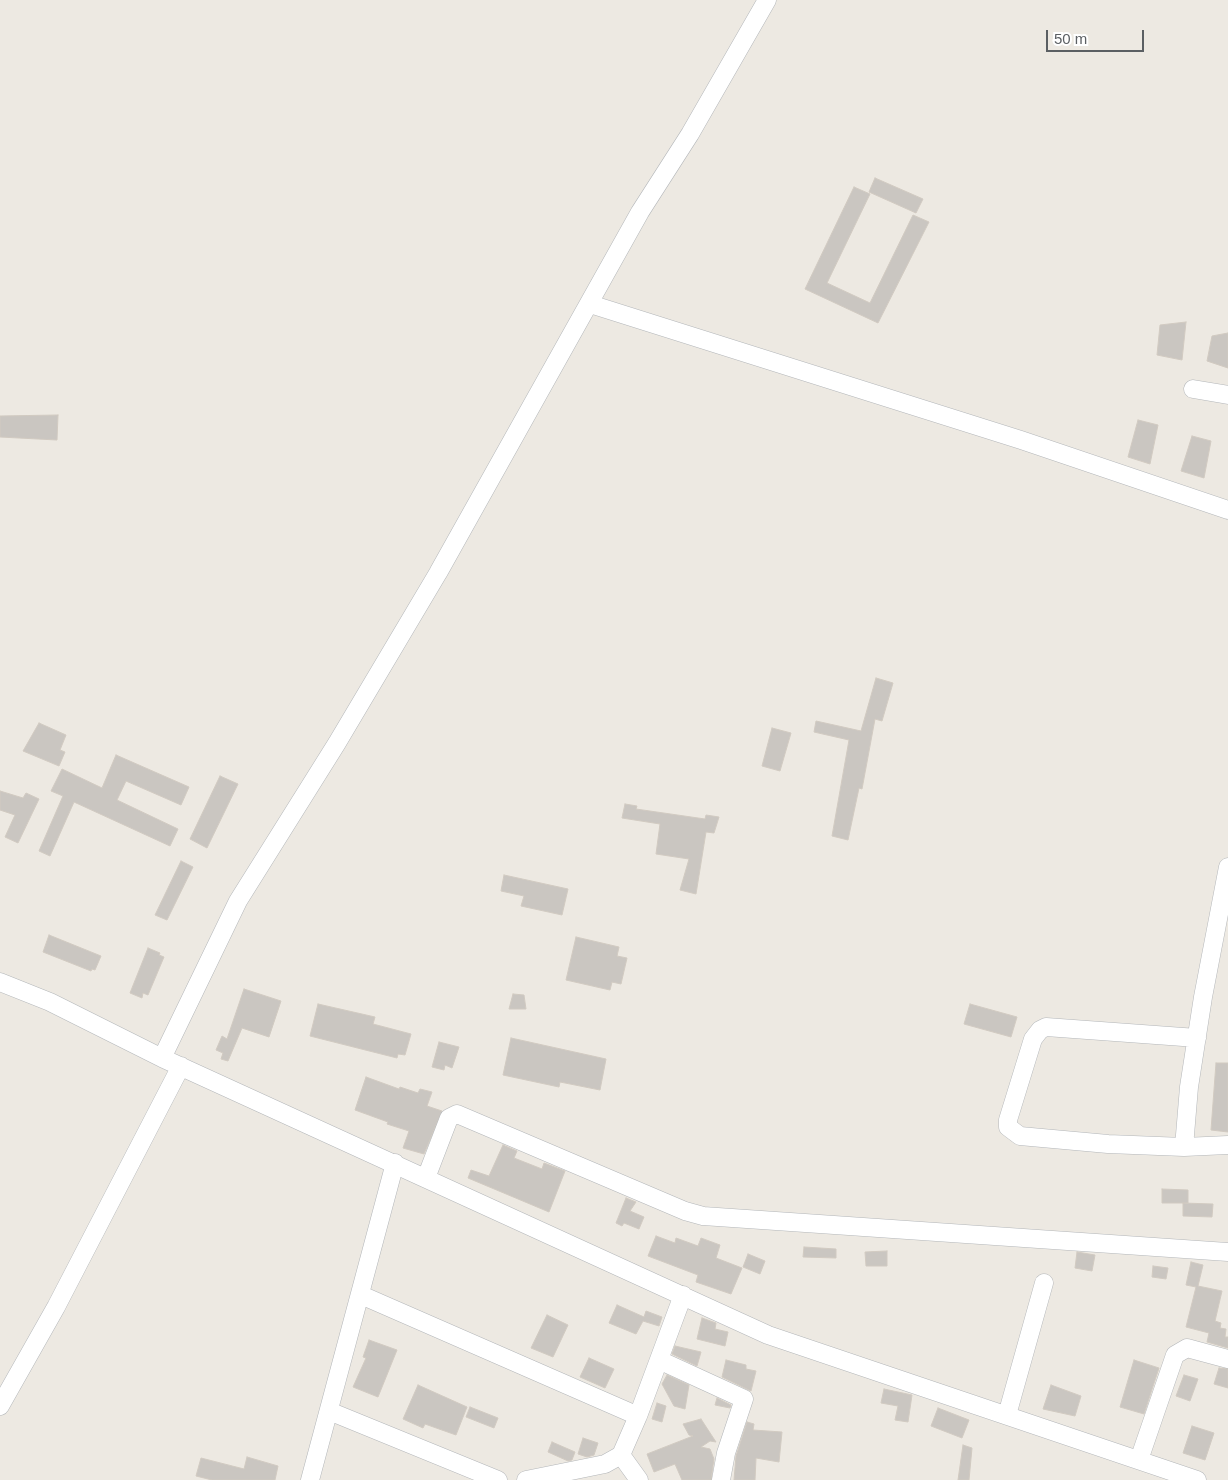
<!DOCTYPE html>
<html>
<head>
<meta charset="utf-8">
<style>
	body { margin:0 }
	#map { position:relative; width:1228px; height:1480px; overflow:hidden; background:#ede9e2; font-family:Helvetica,sans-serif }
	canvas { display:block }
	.scale { position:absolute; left:1046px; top:30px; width:98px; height:22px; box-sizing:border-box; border:2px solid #5b5f63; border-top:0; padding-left:6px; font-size:15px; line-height:18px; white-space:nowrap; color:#5b5f63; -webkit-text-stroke:4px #fff; paint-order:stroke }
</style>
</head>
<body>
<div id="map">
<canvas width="1228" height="1480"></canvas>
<div class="scale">50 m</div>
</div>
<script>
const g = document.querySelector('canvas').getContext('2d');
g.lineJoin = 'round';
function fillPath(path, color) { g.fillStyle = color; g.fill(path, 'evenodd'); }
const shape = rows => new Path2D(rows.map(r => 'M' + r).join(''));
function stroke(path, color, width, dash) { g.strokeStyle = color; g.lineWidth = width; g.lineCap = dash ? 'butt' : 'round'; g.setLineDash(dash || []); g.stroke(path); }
const building = shape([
	[875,178,923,199,916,213,869,192,875,178],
	[854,187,870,194,827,283,870,303,913,215,929,222,878,323,805,289,854,187],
	[1186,322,1182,360,1157,355,1160,325,1186,322],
	[1228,333,1228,368,1207,361,1212,336,1228,333],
	[58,415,57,440,0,437,0,416,58,415],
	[1138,420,1158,425,1150,464,1128,457,1138,420],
	[1192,436,1211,441,1204,478,1181,471,1192,436],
	[876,678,893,683,882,721,875,719,862,789,859,788,848,840,832,836,849,740,814,732,816,721,861,731,876,678],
	[39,723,66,735,60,750,65,752,59,766,23,751,39,723],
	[772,728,791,733,780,771,762,766,772,728],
	[116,755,189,787,181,805,126,781,117,800,178,829,170,846,74,802,50,856,39,851,63,796,51,791,62,769,102,788,116,755],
	[220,776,238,784,207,848,190,839,220,776],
	[0,791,23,798,26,793,39,799,18,843,5,837,15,815,0,810,0,791],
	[625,804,637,806,636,809,705,819,706,815,719,817,714,833,706,832,696,894,680,890,689,859,656,854,660,824,622,818,625,804],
	[181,861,193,867,167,920,155,915,181,861],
	[504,875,568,889,562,915,521,906,524,896,501,891,504,875],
	[49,935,101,956,95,970,92,969,91,971,43,952,49,935],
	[576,937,619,947,617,956,627,958,621,984,612,982,610,990,566,980,576,937],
	[148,948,160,953,159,955,164,957,148,995,143,993,142,998,130,993,148,948],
	[244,989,281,1001,269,1037,242,1028,228,1061,221,1059,223,1053,216,1050,222,1036,227,1039,244,989],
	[513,994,524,995,526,1009,509,1009,513,994],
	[318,1004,375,1017,373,1024,411,1034,405,1055,398,1054,397,1058,310,1036,318,1004],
	[970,1004,1017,1017,1011,1037,964,1024,970,1004],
	[511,1038,606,1059,600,1090,560,1082,559,1087,503,1075,511,1038],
	[439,1042,459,1047,452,1068,445,1065,444,1070,432,1067,439,1042],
	[1216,1063,1228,1063,1228,1132,1211,1130,1216,1063],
	[366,1077,399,1089,400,1087,418,1093,420,1089,432,1092,427,1106,442,1111,424,1154,403,1148,409,1131,387,1124,388,1122,355,1110,366,1077],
	[503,1145,517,1151,514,1158,542,1169,544,1163,565,1171,549,1212,468,1178,471,1170,489,1176,503,1145],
	[1162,1189,1188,1190,1188,1203,1162,1203,1162,1189],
	[626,1198,636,1202,630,1211,644,1217,639,1229,624,1223,622,1226,616,1223,626,1198],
	[1183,1203,1213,1204,1212,1217,1183,1216,1183,1203],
	[656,1236,675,1243,676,1238,698,1246,701,1238,720,1245,716,1258,742,1268,731,1294,696,1282,698,1275,648,1256,656,1236],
	[804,1247,836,1249,836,1258,803,1257,804,1247],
	[887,1251,887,1266,866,1266,865,1252,887,1251],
	[1077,1252,1095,1255,1092,1271,1075,1268,1077,1252],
	[748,1254,765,1261,760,1274,743,1267,748,1254],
	[1191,1262,1203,1265,1198,1286,1222,1291,1215,1321,1221,1323,1220,1328,1226,1329,1225,1337,1228,1337,1228,1348,1207,1342,1209,1333,1186,1327,1196,1287,1186,1285,1191,1262],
	[1153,1266,1168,1268,1166,1279,1152,1277,1153,1266],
	[617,1305,644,1317,646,1311,662,1317,659,1326,643,1321,636,1334,609,1323,617,1305],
	[547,1315,568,1325,553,1357,531,1348,547,1315],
	[702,1318,716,1323,715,1329,728,1332,725,1346,697,1339,702,1318],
	[369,1340,397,1350,378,1397,353,1387,366,1358,363,1357,369,1340],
	[675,1346,701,1352,697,1366,672,1354,675,1346],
	[589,1358,614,1369,605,1388,580,1377,589,1358],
	[726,1360,746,1365,746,1369,756,1371,751,1391,722,1377,726,1360],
	[1134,1360,1159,1368,1144,1414,1120,1407,1134,1360],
	[1219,1368,1228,1369,1228,1388,1214,1384,1219,1368],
	[667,1375,689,1385,685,1409,674,1406,662,1384,667,1375],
	[1184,1375,1198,1379,1190,1401,1176,1396,1184,1375],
	[418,1385,467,1407,456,1435,425,1424,423,1428,403,1419,418,1385],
	[1051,1385,1081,1396,1075,1416,1043,1409,1051,1385],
	[884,1389,912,1395,908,1422,895,1420,898,1406,881,1403,884,1389],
	[717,1398,731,1405,730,1408,715,1405,717,1398],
	[657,1403,666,1406,662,1422,652,1419,657,1403],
	[470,1407,498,1418,494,1428,466,1417,470,1407],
	[938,1408,969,1420,962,1438,931,1426,938,1408],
	[701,1419,716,1442,710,1441,701,1447,710,1449,714,1459,711,1480,682,1480,675,1464,654,1472,647,1454,693,1436,689,1435,683,1424,701,1419],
	[747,1422,754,1424,753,1430,782,1432,779,1462,756,1458,755,1480,734,1480,736,1456,747,1422],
	[1192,1426,1214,1433,1205,1460,1183,1453,1192,1426],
	[583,1438,598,1443,594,1455,587,1457,578,1454,583,1438],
	[552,1442,575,1452,572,1460,568,1461,548,1452,552,1442],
	[963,1445,972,1448,969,1480,958,1480,963,1445],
	[247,1457,278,1466,275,1480,212,1480,196,1476,201,1458,244,1469,247,1457]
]);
const minor = shape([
	[590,304,1021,440,1228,510],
	[1193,389,1228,395],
	[0,982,50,1002,162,1058,768,1335,1197,1480],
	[1197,1038,1046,1027,1040,1030,1033,1039,1008,1120,1008,1127,1020,1136,1108,1144,1184,1147,1228,1145],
	[162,1058,238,901,337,743,438,573,640,212,690,134,767,0],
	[1184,1147,1189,1087,1203,997,1228,867],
	[426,1178,449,1118,457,1114,685,1211,703,1216,1228,1252],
	[361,1295,638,1416],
	[659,1360,744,1399,726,1453,721,1480],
	[0,1406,56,1307,181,1066],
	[329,1411,498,1480],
	[1007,1415,1044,1283],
	[621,1455,639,1480],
	[1139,1460,1175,1355,1187,1348,1228,1359],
	[310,1480,395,1163],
	[526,1480,605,1464,621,1455,638,1416,683,1295]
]);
fillPath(building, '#cac6c1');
stroke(building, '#d1cac1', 1);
stroke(minor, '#b3b6b9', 19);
stroke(minor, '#fff', 18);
</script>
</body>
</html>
